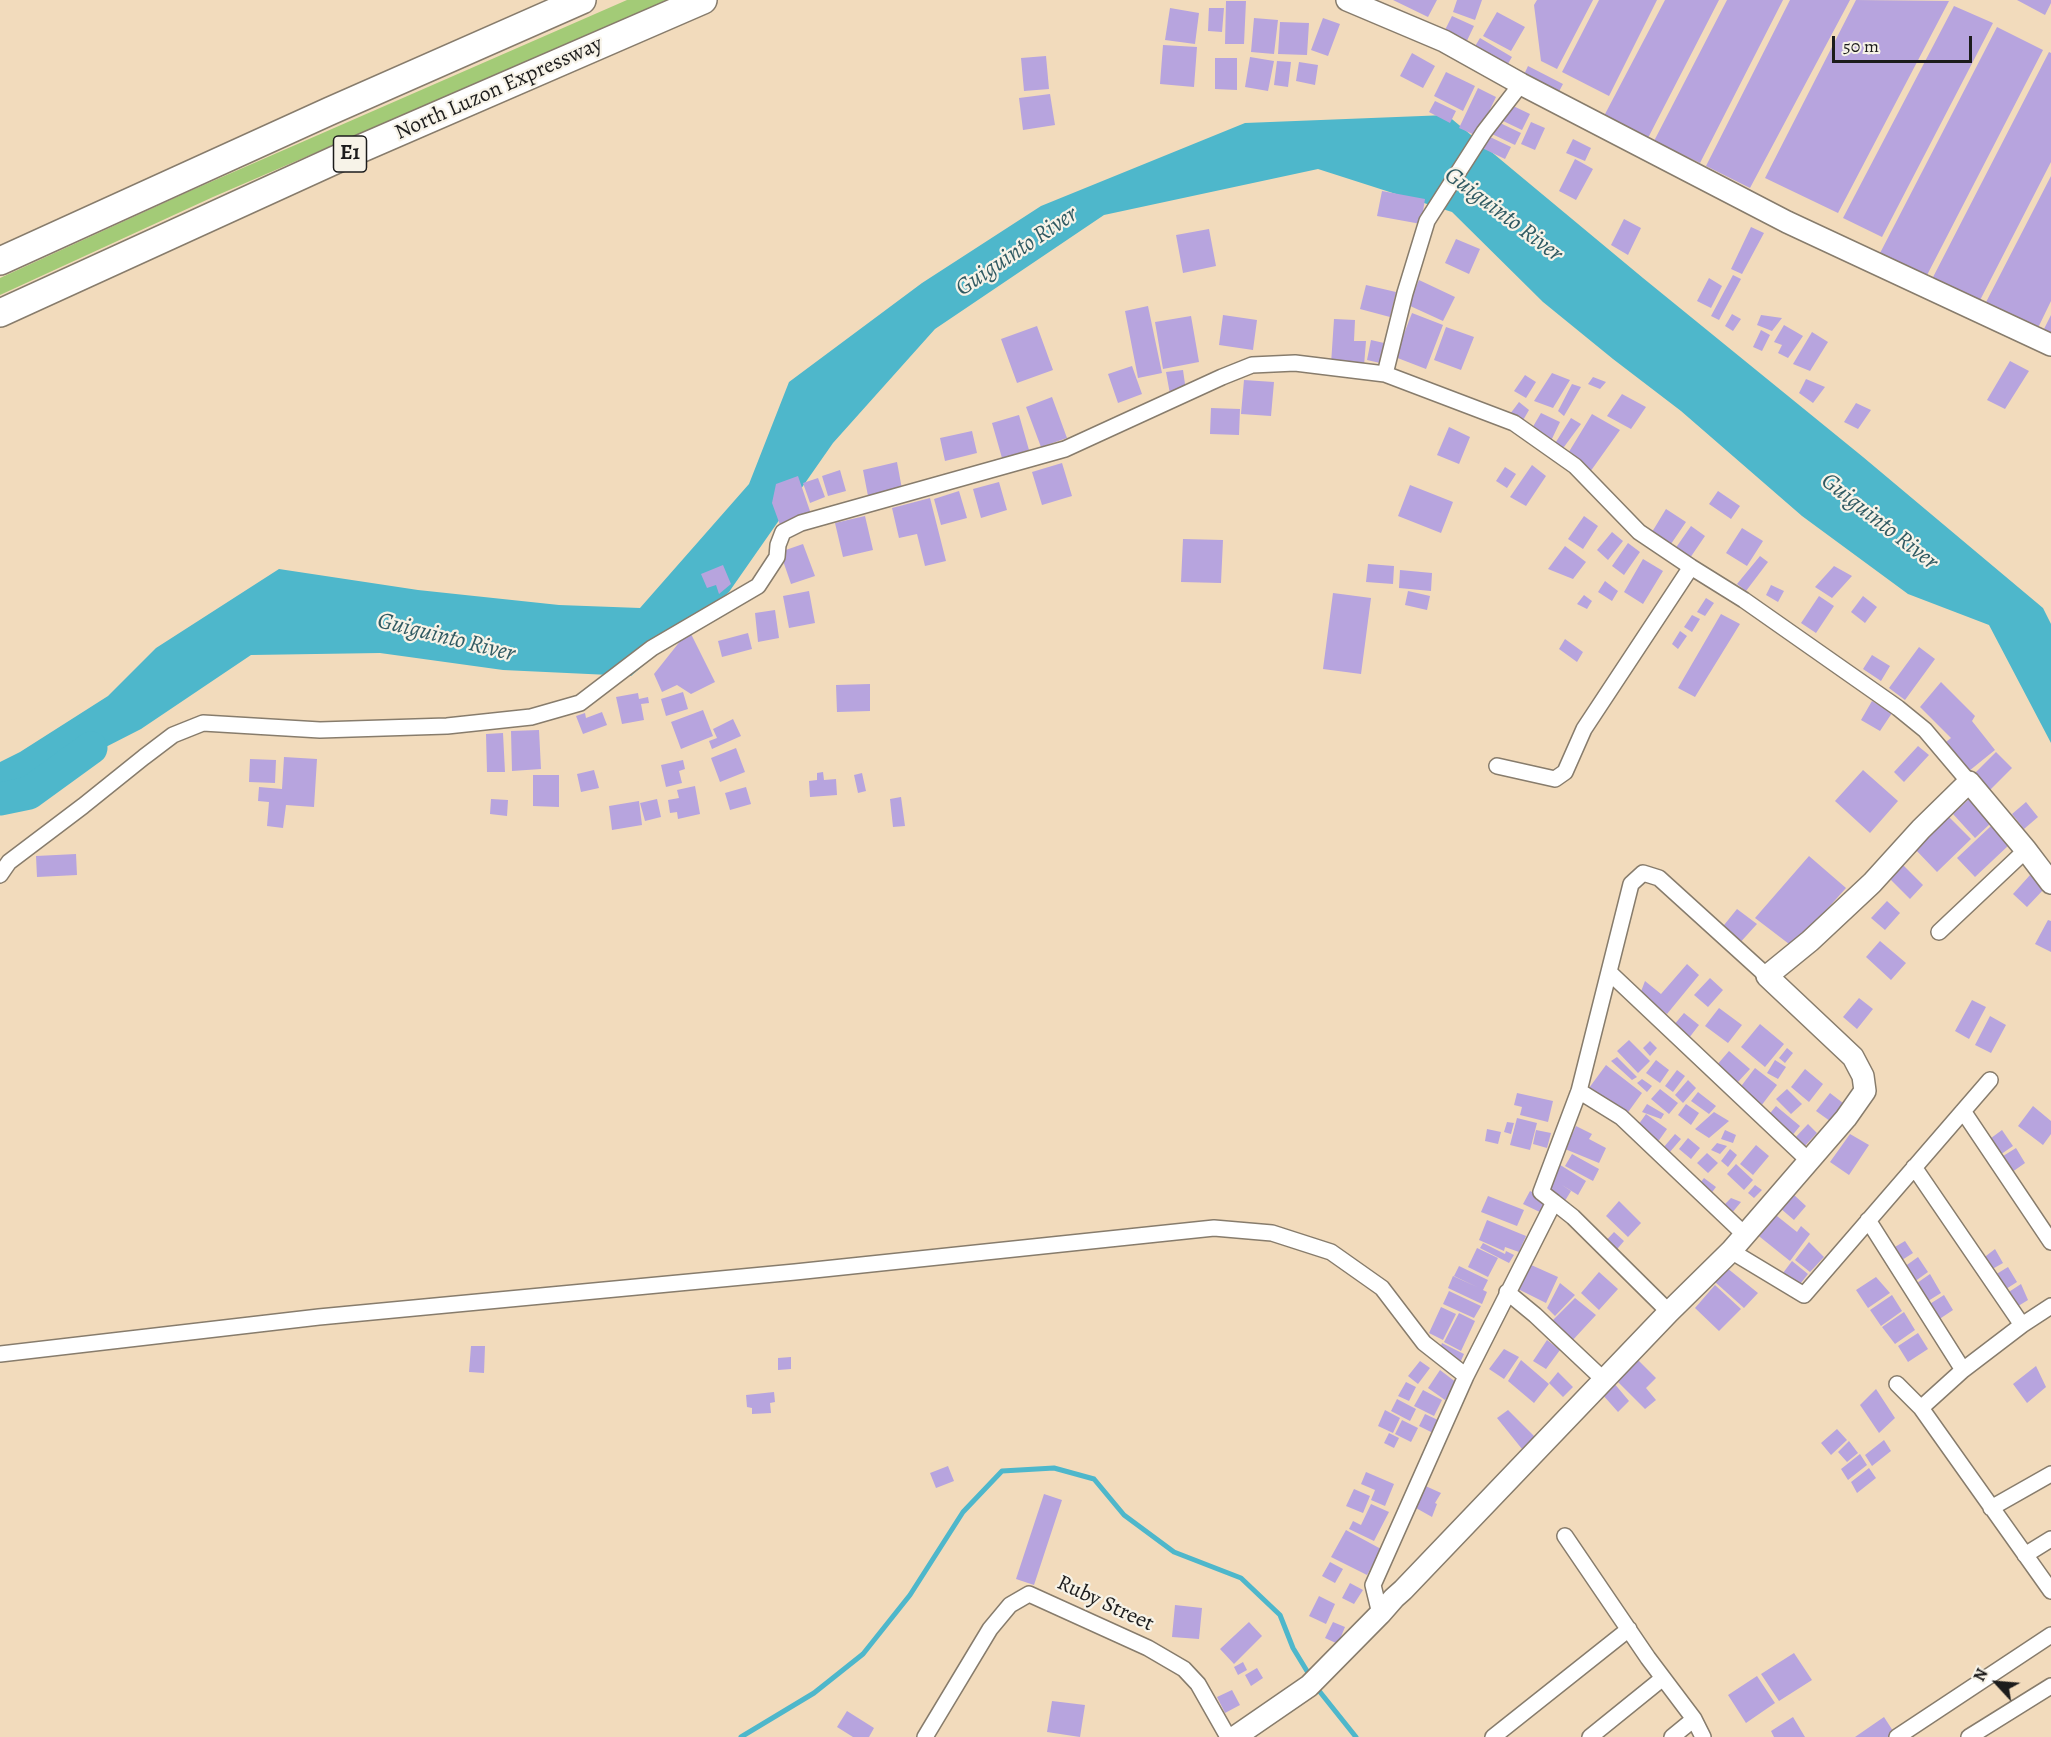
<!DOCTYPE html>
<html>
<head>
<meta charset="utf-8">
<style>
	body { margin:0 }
	#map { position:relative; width:2051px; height:1737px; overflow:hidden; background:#f2dbbc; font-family:Alegreya,serif }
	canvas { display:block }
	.north { position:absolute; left:1967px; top:1653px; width:60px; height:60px; -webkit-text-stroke:4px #f7f3e8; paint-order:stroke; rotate:296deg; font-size:16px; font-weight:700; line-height:24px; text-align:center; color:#1c1c1c }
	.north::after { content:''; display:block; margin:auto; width:21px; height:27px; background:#1c1c1c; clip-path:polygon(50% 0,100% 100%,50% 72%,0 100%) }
	.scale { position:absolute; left:1832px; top:36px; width:140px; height:27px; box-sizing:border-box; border:3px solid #1c1c1c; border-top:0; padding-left:8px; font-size:18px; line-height:21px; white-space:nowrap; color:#1c1c1c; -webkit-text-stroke:4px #f7f3e8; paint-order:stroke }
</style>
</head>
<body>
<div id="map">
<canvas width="2051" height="1737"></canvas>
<div class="north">N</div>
<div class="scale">50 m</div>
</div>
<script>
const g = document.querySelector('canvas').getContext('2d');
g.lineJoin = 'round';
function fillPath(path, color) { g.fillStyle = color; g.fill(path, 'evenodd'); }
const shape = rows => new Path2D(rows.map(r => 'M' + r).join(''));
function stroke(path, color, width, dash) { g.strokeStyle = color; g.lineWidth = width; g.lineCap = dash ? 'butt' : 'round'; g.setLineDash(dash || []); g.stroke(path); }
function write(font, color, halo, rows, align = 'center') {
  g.font = font + ' Alegreya,serif'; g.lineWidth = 4.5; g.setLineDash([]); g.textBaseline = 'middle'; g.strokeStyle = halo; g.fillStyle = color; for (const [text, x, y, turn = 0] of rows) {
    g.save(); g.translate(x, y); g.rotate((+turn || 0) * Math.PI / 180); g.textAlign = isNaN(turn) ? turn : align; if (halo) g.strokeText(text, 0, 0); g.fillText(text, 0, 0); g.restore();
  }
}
const green = shape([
	[627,0,669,0,213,197,0,295,0,278,190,191]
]);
const water = shape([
	[1447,115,1643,278,1863,457,2043,608,2051,624,2051,743,1989,625,1908,594,1802,516,1681,411,1613,359,1543,302,1452,212,1318,169,1104,215,935,329,833,443,729,592,631,676,503,670,380,653,251,655,141,729,0,801,0,762,20,752,108,696,156,648,279,569,418,590,559,605,640,608,749,484,789,382,922,283,1041,206,1245,123]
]);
const stream = shape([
	[1316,1687,1356,1737],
	[741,1737,814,1693,863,1654,910,1595,963,1512,1002,1471,1054,1468,1094,1479,1124,1515,1174,1552,1241,1578,1280,1615,1293,1648,1310,1676]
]);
const river = shape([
	[0,799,29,793,91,748]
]);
const building = shape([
	[1393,0,1437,0,1428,17],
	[1457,0,1482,0,1475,20,1453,12],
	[1537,0,1593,0,1557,69,1541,61,1534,5],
	[1599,0,1657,0,1609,96,1562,72],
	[1665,0,1719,0,1648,138,1604,116],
	[1727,0,1783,0,1700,163,1654,141],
	[1790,0,1850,0,1750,188,1706,166],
	[1856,0,1949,1,1838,213,1765,178],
	[2017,0,2051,0,2051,3,2045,15],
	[1226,1,1246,1,1244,44,1225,44],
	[1954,6,1993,23,1882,237,1843,218],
	[1170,8,1199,13,1195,44,1165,40],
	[1209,8,1224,8,1222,32,1208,31],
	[1497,12,1525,27,1511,51,1483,36],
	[1452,16,1474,26,1463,49,1441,38],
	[1254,18,1278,20,1274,54,1251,52],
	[1323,18,1340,24,1328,56,1311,50],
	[1280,22,1309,23,1307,55,1278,54],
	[1997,27,2043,50,1925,279,1879,255],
	[1480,38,1512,57,1503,72,1471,53],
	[1163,45,1197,47,1194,87,1160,84],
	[2049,52,2051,53,2051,162,1975,310,1930,283],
	[1412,53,1435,66,1423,88,1400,76],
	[1046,56,1049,89,1024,91,1021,58],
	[1250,57,1274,61,1268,91,1245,87],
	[1215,58,1237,58,1237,90,1215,89],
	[1277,61,1291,62,1288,87,1274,85],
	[1299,62,1318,65,1315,85,1296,81],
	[1528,66,1563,84,1555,99,1521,81],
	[1446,72,1475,86,1463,111,1434,96],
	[1478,88,1496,97,1477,136,1459,128],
	[1050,94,1055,125,1023,130,1019,98],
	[1435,101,1456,111,1450,123,1429,112],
	[1509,104,1530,114,1522,130,1501,120],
	[1498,122,1521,133,1515,145,1492,134],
	[1531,122,1545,128,1535,150,1521,144],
	[1488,136,1511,147,1505,159,1482,148],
	[1573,139,1591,148,1585,161,1566,153],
	[1575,159,1593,169,1576,200,1559,191],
	[2051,176,2051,301,2036,332,1983,308],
	[1382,191,1425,199,1421,224,1377,216],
	[1624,219,1641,228,1628,255,1611,245],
	[1751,227,1764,233,1742,274,1731,269],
	[1209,229,1216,266,1183,273,1176,235],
	[1456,239,1480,249,1469,274,1445,263],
	[1733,275,1741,279,1719,320,1711,316],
	[1709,278,1722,286,1711,308,1697,301],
	[1419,280,1455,297,1443,321,1408,305],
	[1366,285,1396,292,1390,317,1360,309],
	[1148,306,1162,373,1138,378,1125,311],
	[1412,313,1443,325,1426,369,1395,357],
	[1732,314,1741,319,1733,331,1725,326],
	[1223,315,1257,320,1253,350,1219,345],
	[1761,315,1782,318,1772,331,1757,325],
	[2051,315,2051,345,2039,339],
	[1191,316,1199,362,1163,369,1155,322],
	[1334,319,1355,320,1354,341,1366,341,1364,366,1331,364],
	[1784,325,1803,336,1788,358,1778,353,1782,345,1774,342],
	[1037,326,1053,370,1017,383,1001,339],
	[1446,327,1474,337,1461,370,1434,360],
	[1761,330,1770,335,1762,351,1753,347],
	[1812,332,1828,342,1810,371,1793,364],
	[1371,340,1384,343,1380,363,1367,360],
	[2010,361,2029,371,2005,409,1987,400],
	[1132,366,1142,394,1118,403,1108,374],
	[1183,370,1186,391,1170,394,1166,372],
	[1552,373,1570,380,1553,408,1534,401],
	[1525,375,1536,382,1526,398,1514,391],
	[1593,377,1606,382,1600,389,1588,384],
	[1806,379,1825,387,1813,403,1799,393],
	[1244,380,1274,382,1271,416,1241,414],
	[1572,384,1581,387,1564,416,1558,411],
	[1622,394,1646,407,1631,429,1607,416],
	[1052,397,1067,438,1041,447,1026,407],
	[1519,402,1529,410,1522,422,1510,414],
	[1856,403,1871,410,1858,429,1844,422],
	[1211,408,1240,409,1239,435,1210,434],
	[1541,413,1560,422,1550,443,1531,430],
	[1592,414,1620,430,1590,472,1567,455],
	[1019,415,1029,450,1002,458,992,423],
	[1571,418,1581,424,1561,451,1554,445],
	[1449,427,1470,437,1459,464,1437,455],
	[972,431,977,453,945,461,940,438],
	[897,462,902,489,868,496,863,470],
	[1062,463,1072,496,1042,505,1032,472],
	[1532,465,1546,476,1526,506,1510,497],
	[1505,467,1516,474,1507,488,1496,481],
	[840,470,846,491,828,496,822,476],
	[798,476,811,514,780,525,772,503,776,484],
	[818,478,825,497,810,503,803,483],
	[999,482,1007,510,981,518,973,489],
	[1410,485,1453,502,1441,533,1398,516],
	[959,491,967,518,941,525,934,499],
	[1718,491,1740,506,1731,519,1709,504],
	[930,498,946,561,925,566,917,534,899,538,892,508],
	[1666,509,1686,522,1671,544,1652,532],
	[865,516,873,550,843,557,835,523],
	[1584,516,1598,526,1583,549,1568,539],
	[1691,526,1705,536,1690,558,1675,549],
	[1742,528,1763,541,1747,566,1726,553],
	[1612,532,1623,541,1608,560,1597,550],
	[1183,539,1223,540,1221,583,1181,582],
	[1628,543,1640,552,1624,575,1612,566],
	[803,544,815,576,791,584,780,552],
	[1565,546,1586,562,1573,579,1548,569],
	[1760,556,1768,562,1746,591,1737,584],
	[1643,559,1663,571,1643,604,1624,592],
	[1368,564,1394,566,1393,584,1366,582],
	[723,565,731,584,719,594,716,585,707,588,701,574],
	[1834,566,1852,576,1832,598,1815,587],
	[1400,570,1432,573,1431,591,1399,588],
	[1605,581,1618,591,1612,601,1598,592],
	[1771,585,1784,591,1778,602,1766,595],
	[809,591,815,623,789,628,783,596],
	[1408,591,1430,596,1427,610,1405,605],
	[1333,593,1371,598,1361,674,1323,669],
	[1584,595,1592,601,1587,609,1577,604],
	[1819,596,1834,606,1816,633,1801,623],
	[1863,596,1877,607,1865,623,1851,612],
	[1706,598,1714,603,1705,616,1697,612],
	[775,610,779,638,758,642,755,613],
	[1721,614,1740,624,1695,697,1678,688],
	[1692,615,1700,619,1692,632,1684,627],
	[689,630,715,682,691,694,677,685,662,692,654,674],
	[1680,631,1687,636,1678,649,1672,644],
	[748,633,752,649,722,657,718,641],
	[1565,639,1583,652,1577,662,1559,649],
	[1919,647,1935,659,1905,700,1889,688],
	[1872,655,1890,666,1881,681,1863,669],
	[1941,682,1975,716,1972,721,1995,750,1969,771,1946,742,1951,738,1920,707],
	[870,684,870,711,837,712,836,685],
	[683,692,688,709,666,716,661,699],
	[638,693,639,699,648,697,649,703,641,704,644,720,622,724,616,697],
	[1872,701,1892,713,1880,731,1861,720],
	[703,710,713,736,681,749,671,722],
	[602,712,607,725,583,734,576,716,585,713,586,718],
	[733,719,741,736,712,749,709,741,717,738,713,729],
	[539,730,541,769,512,771,511,731],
	[503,733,505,772,487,772,486,734],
	[1918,746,1929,755,1904,782,1894,772],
	[736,748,745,772,720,782,711,758],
	[1996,752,2012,768,1988,792,1972,776],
	[284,757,317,759,314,807,286,805,283,828,267,826,269,802,258,801,259,787,282,789],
	[250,759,276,760,275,783,249,782],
	[683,760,685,769,679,771,682,783,666,787,661,765],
	[594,770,599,788,581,792,577,774],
	[1863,770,1898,801,1870,833,1835,801],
	[823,772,824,780,836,779,837,795,810,797,809,781,817,780,817,773],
	[862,773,866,791,858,793,854,775],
	[533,775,559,775,559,807,533,806],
	[695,786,700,814,678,819,677,812,670,813,668,800,679,798,677,790],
	[746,787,751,804,730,810,725,793],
	[901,797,905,826,893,827,890,799],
	[491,799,508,800,507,816,490,814],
	[657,799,661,817,645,821,640,803],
	[1969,799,1991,823,1975,838,1953,814],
	[639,801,642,825,612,830,609,806],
	[2026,802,2038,817,2024,829,2012,814],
	[1948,816,1971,839,1937,872,1914,848],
	[1991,826,2009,845,1975,877,1957,858],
	[76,854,77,875,37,877,36,856],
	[1809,856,1846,888,1793,947,1755,918],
	[1900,862,1923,885,1910,899,1887,876],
	[2030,875,2044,889,2027,907,2013,894],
	[1887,901,1900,913,1885,930,1871,918],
	[1737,909,1757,924,1737,946,1720,930],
	[2048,920,2051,921,2051,952,2035,944],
	[1880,941,1906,963,1891,980,1866,957],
	[1687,964,1699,975,1667,1014,1640,994,1645,981,1661,994],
	[1710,978,1723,990,1708,1007,1694,995],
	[1859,998,1873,1009,1857,1029,1843,1017],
	[1972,1000,1986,1007,1969,1039,1955,1031],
	[1719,1008,1742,1025,1728,1043,1705,1026],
	[1684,1013,1699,1025,1689,1038,1673,1026],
	[1990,1016,2006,1025,1991,1053,1975,1045],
	[1760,1024,1784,1044,1765,1067,1741,1047],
	[1629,1040,1650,1061,1638,1073,1617,1051],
	[1650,1041,1657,1048,1650,1056,1643,1048],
	[1787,1048,1793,1053,1785,1063,1779,1058],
	[1729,1051,1750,1069,1737,1083,1716,1066],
	[1617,1057,1637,1077,1632,1080,1611,1061],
	[1656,1060,1669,1070,1660,1083,1646,1073],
	[1775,1060,1786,1067,1778,1079,1767,1073],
	[1606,1065,1642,1093,1626,1115,1589,1088],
	[1755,1068,1777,1085,1761,1106,1739,1089],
	[1805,1069,1823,1084,1809,1102,1791,1087],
	[1677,1070,1685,1076,1673,1092,1665,1086],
	[1642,1079,1652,1086,1647,1092,1637,1083],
	[1688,1080,1696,1088,1683,1103,1675,1095],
	[1660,1089,1678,1103,1669,1114,1651,1099],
	[1787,1089,1802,1104,1791,1114,1776,1099],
	[1698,1092,1716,1106,1709,1114,1691,1101],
	[1517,1093,1553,1101,1548,1122,1520,1115,1522,1107,1514,1105],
	[1830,1093,1843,1103,1830,1121,1816,1111],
	[1647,1104,1664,1114,1661,1119,1642,1112],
	[1686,1104,1699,1113,1691,1125,1678,1115],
	[1776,1106,1800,1126,1791,1137,1767,1117],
	[2033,1106,2051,1121,2051,1134,2043,1145,2018,1126],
	[1714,1112,1729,1121,1709,1138,1695,1129],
	[1646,1114,1667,1129,1657,1143,1636,1128],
	[1517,1118,1537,1123,1530,1150,1510,1145],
	[1507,1122,1514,1123,1511,1134,1504,1132],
	[1808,1124,1817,1133,1802,1149,1793,1140],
	[1576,1126,1592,1134,1589,1139,1606,1148,1599,1163,1565,1149],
	[1487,1129,1501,1132,1498,1144,1485,1141],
	[1536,1130,1551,1133,1547,1148,1533,1144],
	[1725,1130,1736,1135,1733,1143,1721,1139],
	[2002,1130,2013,1146,1994,1159,1983,1144],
	[1675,1134,1681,1139,1669,1153,1663,1148],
	[1850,1134,1869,1145,1849,1175,1830,1162],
	[1688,1138,1700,1148,1691,1159,1679,1149],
	[1717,1143,1727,1146,1720,1154,1711,1150],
	[1756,1145,1769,1156,1753,1175,1740,1164],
	[2016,1148,2025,1163,2005,1177,1995,1161],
	[1730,1149,1737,1155,1728,1167,1721,1161],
	[1707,1153,1718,1163,1708,1173,1697,1163],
	[1572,1154,1599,1169,1593,1181,1565,1166],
	[1557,1163,1586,1181,1578,1195,1562,1185,1571,1191,1563,1204,1546,1193,1554,1180,1549,1177],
	[1736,1164,1753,1180,1744,1190,1727,1174],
	[1704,1178,1716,1187,1710,1195,1698,1186],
	[1755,1185,1762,1190,1754,1198,1748,1193],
	[1530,1191,1552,1202,1546,1215,1523,1204],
	[1793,1194,1806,1206,1794,1220,1780,1208],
	[1488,1196,1524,1210,1517,1226,1481,1212],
	[1731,1198,1741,1202,1731,1214,1722,1207],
	[1619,1201,1641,1223,1628,1237,1606,1216],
	[1772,1212,1797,1232,1801,1226,1810,1234,1790,1261,1755,1233],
	[1487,1220,1526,1236,1519,1252,1505,1247,1504,1251,1479,1240],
	[1614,1232,1624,1241,1613,1254,1602,1245],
	[1905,1241,1913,1253,1891,1267,1883,1254],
	[1809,1242,1824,1257,1810,1272,1795,1260],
	[1483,1243,1505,1254,1506,1251,1514,1255,1509,1263,1480,1248],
	[1477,1248,1498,1258,1488,1277,1468,1267],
	[1995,1249,2003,1263,1980,1276,1973,1266],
	[1918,1257,1928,1272,1907,1287,1897,1272],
	[1792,1261,1808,1274,1797,1288,1780,1277],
	[1529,1264,1558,1277,1546,1303,1518,1289],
	[1459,1266,1488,1280,1483,1290,1487,1292,1482,1304,1448,1288,1453,1276,1477,1287,1454,1276],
	[2008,1267,2017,1282,1995,1296,1985,1281],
	[1727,1268,1758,1293,1744,1308,1715,1282],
	[1599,1272,1618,1289,1599,1310,1581,1293],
	[1930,1274,1941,1293,1920,1306,1907,1290],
	[1876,1277,1890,1293,1868,1308,1856,1290],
	[1560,1283,1575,1295,1555,1316,1547,1308],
	[2021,1284,2028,1300,2007,1313,1998,1299],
	[1715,1285,1741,1309,1719,1331,1695,1308],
	[1449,1291,1481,1306,1474,1318,1443,1304],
	[1892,1295,1902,1311,1881,1326,1870,1310],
	[1944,1295,1953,1310,1935,1322,1925,1307],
	[1575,1298,1596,1315,1571,1342,1552,1321],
	[1441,1307,1456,1314,1443,1340,1429,1333],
	[1904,1312,1915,1330,1895,1344,1882,1327],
	[1459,1313,1475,1321,1461,1351,1444,1342],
	[1918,1333,1928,1349,1908,1362,1898,1346],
	[1547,1340,1560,1350,1546,1369,1533,1361],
	[1442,1343,1464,1354,1460,1363,1438,1353],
	[471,1346,485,1346,484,1373,469,1372],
	[1504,1349,1519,1357,1504,1379,1489,1369],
	[791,1357,791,1369,778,1370,778,1358],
	[1635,1357,1656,1378,1646,1388,1656,1400,1645,1409,1615,1379],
	[1521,1360,1549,1384,1534,1403,1508,1381],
	[1420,1361,1430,1368,1418,1384,1408,1376],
	[2036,1366,2046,1387,2027,1403,2013,1384],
	[1440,1370,1457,1383,1445,1400,1428,1388],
	[1558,1372,1573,1387,1563,1397,1549,1383],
	[1406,1382,1416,1387,1409,1401,1398,1396],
	[1613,1382,1629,1401,1618,1412,1602,1394],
	[1876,1389,1895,1418,1879,1433,1860,1405],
	[1423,1390,1442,1400,1434,1416,1414,1406],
	[774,1392,775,1402,770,1403,771,1413,752,1414,752,1408,747,1407,746,1395],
	[1397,1399,1416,1409,1410,1421,1391,1411],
	[1385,1410,1400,1418,1393,1433,1378,1426],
	[1508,1410,1535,1437,1522,1449,1497,1418],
	[1425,1414,1438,1420,1433,1433,1419,1426],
	[1402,1420,1418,1428,1411,1442,1395,1434],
	[1837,1429,1847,1440,1831,1455,1821,1443],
	[1389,1433,1399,1438,1394,1448,1384,1443],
	[1884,1440,1891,1451,1872,1466,1865,1455],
	[1849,1441,1858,1453,1847,1462,1838,1452],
	[1860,1454,1867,1465,1848,1480,1841,1469],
	[948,1466,954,1481,936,1488,930,1473],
	[1869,1468,1876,1478,1857,1493,1851,1482],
	[1366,1472,1394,1484,1385,1506,1371,1500,1375,1490,1361,1484],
	[1419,1483,1441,1493,1435,1503,1437,1504,1432,1517,1416,1508,1421,1496,1415,1493],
	[1354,1489,1370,1496,1363,1513,1346,1506],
	[1044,1494,1062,1500,1034,1585,1016,1579],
	[1371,1504,1389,1512,1374,1541,1349,1529,1353,1521,1361,1525],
	[1346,1530,1381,1549,1367,1575,1331,1557],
	[1330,1562,1343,1569,1335,1583,1322,1576],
	[1350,1583,1363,1590,1354,1604,1342,1598],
	[1319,1596,1335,1604,1326,1624,1309,1616],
	[1175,1605,1202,1608,1199,1639,1172,1637],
	[1249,1622,1262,1636,1234,1664,1220,1649],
	[1333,1622,1345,1627,1338,1644,1325,1638],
	[1794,1653,1812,1680,1779,1701,1761,1674],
	[1243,1662,1247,1670,1238,1675,1234,1667],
	[1257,1668,1263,1678,1251,1686,1245,1675],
	[1757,1676,1775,1703,1746,1723,1728,1695],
	[1232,1690,1240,1705,1225,1713,1217,1697],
	[1052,1701,1085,1705,1080,1737,1047,1732],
	[847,1711,874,1728,869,1737,853,1737,837,1727],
	[1793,1717,1805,1737,1774,1737,1771,1731],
	[1884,1717,1895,1734,1891,1737,1855,1737]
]);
const street = shape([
	[1521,84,1484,132,1427,221,1405,293,1385,374,1514,423,1575,466,1639,532,1691,567,1744,600,1898,708,1925,730,1969,782],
	[1497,766,1555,779,1565,772,1584,729,1691,567],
	[0,875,9,862,83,806,144,757,173,735,203,723,320,730,447,726,531,717,580,703,652,648,758,586,777,557,778,545,783,532,801,523,1065,449,1222,377,1252,365,1295,363,1385,374],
	[1939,932,2026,850],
	[1610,973,1808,1160],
	[1579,1091,1621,1117,1744,1234],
	[1963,1111,2051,1242],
	[1914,1167,2022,1325],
	[1554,1202,1573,1217,1669,1312],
	[1868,1220,1963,1370],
	[1731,1251,1804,1295,1990,1080],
	[1507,1292,1535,1315,1605,1381],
	[2051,1306,2022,1325,1963,1370,1921,1408,2051,1591],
	[0,1354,319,1317,795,1272,1214,1228,1272,1233,1331,1252,1382,1288,1424,1343,1466,1376],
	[1897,1384,1921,1408],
	[1991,1508,2051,1474],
	[1565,1536,1648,1658,1694,1719,1703,1737],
	[2025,1555,2051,1539],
	[1380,1614,1373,1585,1466,1376,1554,1202,1541,1192,1579,1091,1631,884,1643,873,1659,878,1767,976],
	[925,1737,990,1629,1010,1605,1029,1594,1148,1648,1184,1669,1198,1684,1228,1737],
	[1493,1737,1629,1629],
	[1590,1737,1663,1678],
	[1672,1737,1694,1719],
	[1897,1737,2051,1635],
	[1969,1737,2051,1686]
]);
const secondary = shape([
	[1347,0,1444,41,1521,84,1787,222,2051,345],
	[1235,1737,1309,1686,1380,1614,1394,1598,1403,1590,1669,1312,1731,1251,1846,1118,1865,1091,1863,1076,1853,1057,1767,976,1810,941,1872,883,1921,829,1969,782,2026,850,2051,883]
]);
const highway = shape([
	[0,261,330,111,582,0],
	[0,313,346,155,703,0]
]);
const shields = [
	[350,154,33]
];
const shieldNames = [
	["E1",350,154]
];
const streetNames = [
	["North Luzon Expressway",499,89,-24],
	["Ruby Street",1105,1604,25]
];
const waterNames = [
	["Guiguinto River",1503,215,37],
	["Guiguinto River",1017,252,-34],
	["Guiguinto River",1879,522,38],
	["Guiguinto River",446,638,14]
];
fillPath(green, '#a3cb77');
fillPath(water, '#4eb7cb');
stroke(stream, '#4eb7cb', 5);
stroke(river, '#4eb7cb', 33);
fillPath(building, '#b7a4de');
stroke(street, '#877c6c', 18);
stroke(secondary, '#877c6c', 24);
stroke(highway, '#877c6c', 30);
stroke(street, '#fff', 15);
stroke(secondary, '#fff', 21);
stroke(highway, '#fff', 27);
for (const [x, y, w] of shields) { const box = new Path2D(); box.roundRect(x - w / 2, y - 18, w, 36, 4.5); g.fillStyle = '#f7f3e8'; g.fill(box); stroke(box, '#1c1c1c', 1.5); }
write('bold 21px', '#1c1c1c', null, shieldNames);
write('22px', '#1c1c1c', '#f7f3e8', streetNames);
write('italic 24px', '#305a62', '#f7f3e8', waterNames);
</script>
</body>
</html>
